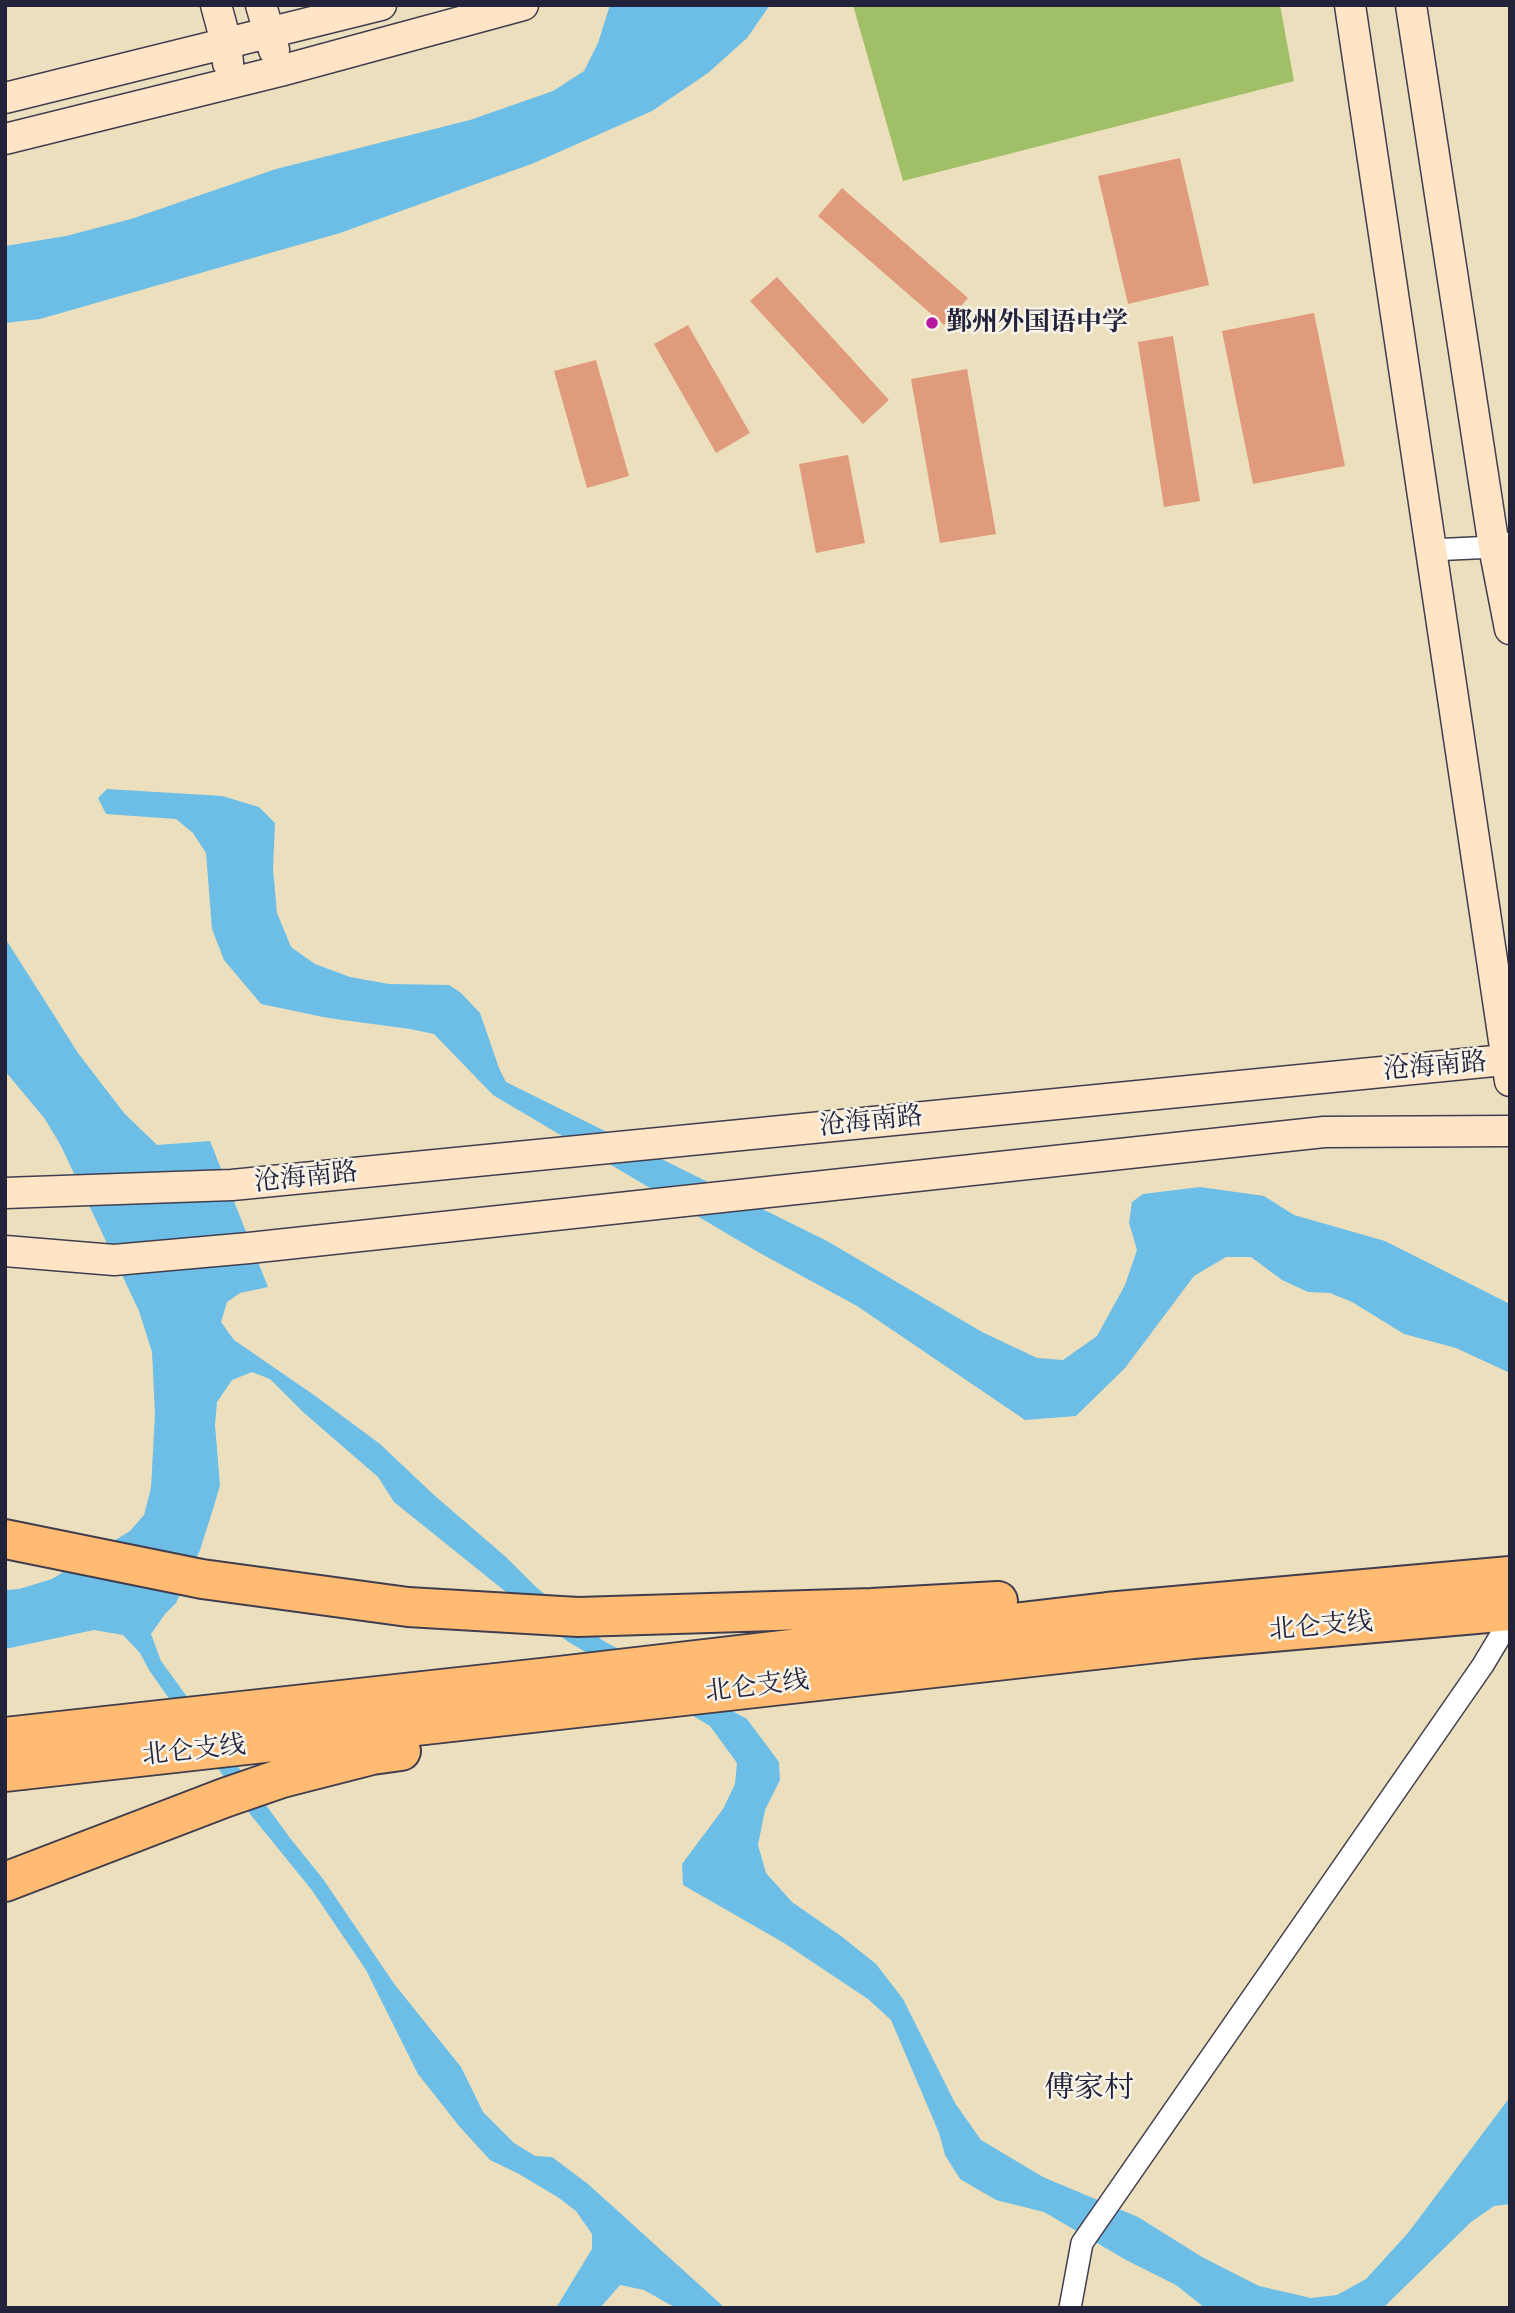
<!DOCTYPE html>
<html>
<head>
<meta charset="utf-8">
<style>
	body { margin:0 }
	#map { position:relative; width:1515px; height:2313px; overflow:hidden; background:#ecdfbd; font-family:"Old Standard TT",serif }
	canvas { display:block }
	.frame { position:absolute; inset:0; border:7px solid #22223b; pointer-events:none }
</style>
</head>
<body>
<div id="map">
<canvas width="1515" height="2313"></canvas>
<div class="frame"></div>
</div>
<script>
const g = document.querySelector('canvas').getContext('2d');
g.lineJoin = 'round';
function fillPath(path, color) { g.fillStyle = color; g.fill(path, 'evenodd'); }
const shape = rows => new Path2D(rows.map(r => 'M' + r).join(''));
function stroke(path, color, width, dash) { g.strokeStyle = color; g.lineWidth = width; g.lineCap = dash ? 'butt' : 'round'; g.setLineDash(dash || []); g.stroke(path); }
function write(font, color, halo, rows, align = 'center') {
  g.font = font + ' "Old Standard TT","Noto Serif SC",serif'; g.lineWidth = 5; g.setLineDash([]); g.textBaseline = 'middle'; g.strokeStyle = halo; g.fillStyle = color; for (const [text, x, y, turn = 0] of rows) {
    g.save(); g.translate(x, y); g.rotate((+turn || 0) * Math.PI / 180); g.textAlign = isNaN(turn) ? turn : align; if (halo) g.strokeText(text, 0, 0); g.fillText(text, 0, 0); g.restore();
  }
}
const green = shape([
	[853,5,1280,5,1294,81,903,181]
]);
const water = shape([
	[610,5,770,5,747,38,708,73,652,111,534,163,340,233,40,319,5,323,5,246,66,236,131,219,276,169,470,120,553,91,584,71,598,43],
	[107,789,222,796,259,807,275,823,273,869,277,913,291,947,315,964,350,977,389,984,449,985,461,993,480,1013,499,1068,506,1082,827,1241,982,1332,1037,1358,1063,1360,1097,1336,1125,1285,1137,1250,1129,1223,1132,1202,1143,1194,1200,1187,1264,1196,1294,1215,1385,1241,1510,1304,1510,1373,1456,1348,1404,1334,1352,1302,1330,1293,1308,1292,1282,1280,1251,1257,1226,1257,1194,1276,1125,1368,1076,1416,1025,1420,857,1306,758,1252,493,1095,434,1034,410,1029,328,1018,261,1004,224,960,212,929,206,853,193,833,176,819,106,814,98,798],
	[5,938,78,1053,124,1113,157,1145,210,1141,268,1287,240,1293,227,1302,221,1322,234,1340,314,1395,380,1444,434,1495,507,1558,536,1587,602,1640,747,1719,779,1762,780,1780,765,1810,758,1845,766,1873,792,1902,841,1936,876,1964,903,1999,955,2103,981,2140,1043,2177,1138,2217,1202,2257,1259,2286,1311,2298,1337,2295,1366,2279,1408,2233,1510,2097,1510,2204,1494,2206,1471,2222,1383,2308,1205,2308,1176,2285,1126,2260,1044,2212,996,2200,960,2179,945,2155,939,2133,891,2020,868,1999,784,1943,683,1885,682,1864,723,1809,735,1784,737,1763,710,1726,567,1641,394,1502,378,1477,303,1412,270,1379,252,1372,232,1380,217,1402,215,1425,220,1485,214,1506,200,1550,176,1603,165,1614,151,1634,161,1661,290,1838,323,1879,395,1985,461,2067,483,2112,514,2143,535,2156,552,2157,588,2184,725,2308,676,2308,644,2290,620,2285,600,2308,556,2308,592,2249,592,2234,576,2211,559,2198,519,2174,490,2160,459,2126,418,2074,366,1970,311,1889,250,1814,149,1670,140,1653,123,1635,94,1630,5,1649,5,1590,19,1589,52,1579,130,1531,144,1515,151,1488,155,1414,152,1352,139,1311,61,1146,45,1119,5,1071]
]);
const building = shape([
	[1180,158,1209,285,1128,304,1098,176],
	[842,188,968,298,944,325,818,216],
	[777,277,889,400,863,424,750,301],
	[1314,313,1345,466,1253,484,1222,331],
	[688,325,750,433,716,453,654,344],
	[1173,336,1200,501,1164,507,1138,342],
	[596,360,629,476,587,488,554,371],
	[967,369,996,534,940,543,911,379],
	[848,455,865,543,816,553,799,464]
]);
const street = shape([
	[1431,550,1494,547,1510,543],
	[1070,2308,1082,2243,1483,1665,1510,1620]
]);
const secondary = shape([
	[216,5,226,42,228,63],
	[261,5,274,50],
	[1350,5,1510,1081],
	[1411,5,1494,547,1510,629],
	[5,98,381,5],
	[5,139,280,71,523,5],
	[5,1193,232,1185,1494,1061,1510,1062],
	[5,1251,114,1260,249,1248,1324,1132,1510,1131]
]);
const highway = shape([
	[5,1539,202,1579,408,1607,578,1617,872,1608,998,1601],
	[5,1737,559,1676,1107,1612,1510,1576],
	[5,1772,1193,1639,1510,1611],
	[5,1882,224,1798,282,1778,372,1755,401,1751]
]);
const markers = [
	[932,323,7,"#b5179e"]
];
const poiNames = [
	["鄞州外国语中学",946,323]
];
const streetNames = [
	["沧海南路",1435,1067,-5],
	["沧海南路",871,1122,-6],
	["沧海南路",306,1178,-6],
	["北仑支线",1321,1627,-5],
	["北仑支线",757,1687,-7],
	["北仑支线",194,1751,-6]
];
const quarterNames = [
	["傅家村",1089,2089]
];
fillPath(green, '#a0bf67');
fillPath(water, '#6cbee7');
fillPath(building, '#df9b7c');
stroke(street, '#403e4e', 24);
stroke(secondary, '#403e4e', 33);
stroke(highway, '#403e4e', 42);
stroke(street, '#fff', 21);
stroke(secondary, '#ffe4c6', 30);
stroke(highway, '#febb71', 38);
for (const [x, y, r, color] of markers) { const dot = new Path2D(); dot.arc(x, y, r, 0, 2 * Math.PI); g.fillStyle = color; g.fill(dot); stroke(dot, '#f7f3e8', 2.5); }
write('bold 26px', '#22223b', '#f7f3e8', poiNames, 'left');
write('26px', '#22223b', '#f7f3e8', streetNames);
write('30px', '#22223b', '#f7f3e8', quarterNames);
</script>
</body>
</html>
